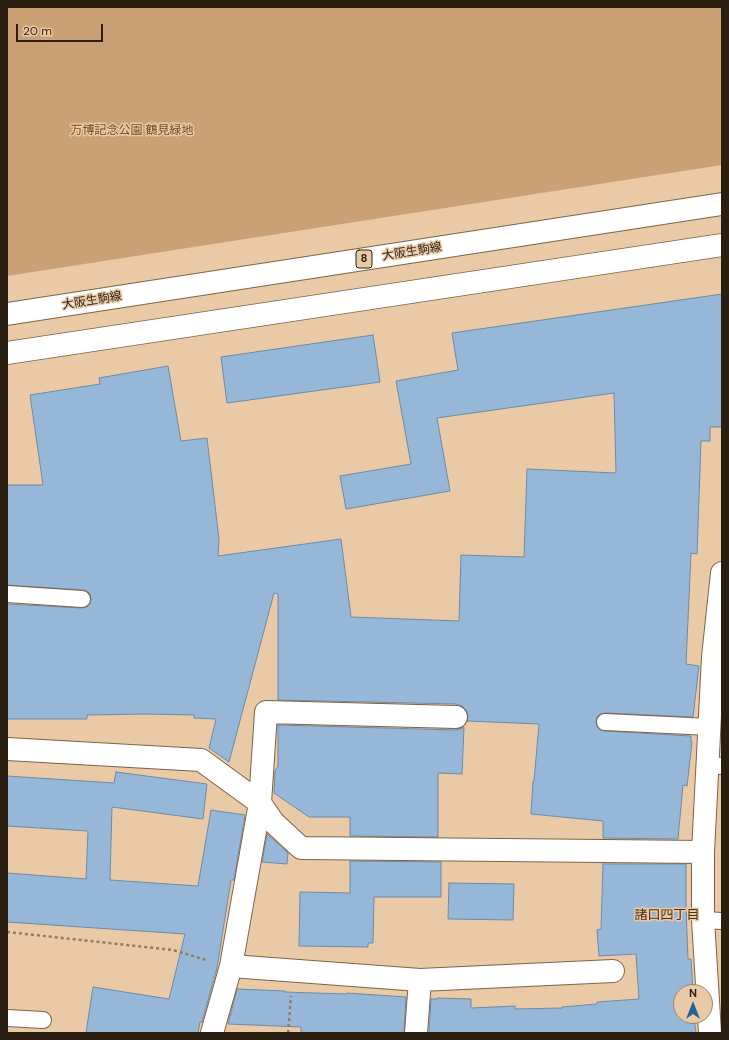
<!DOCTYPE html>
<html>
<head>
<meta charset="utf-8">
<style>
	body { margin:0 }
	#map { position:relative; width:729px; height:1040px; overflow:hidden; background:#eac9a7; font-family:"DM Sans",sans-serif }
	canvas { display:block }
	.frame { position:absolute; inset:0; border:8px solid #2a1e11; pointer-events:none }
	.north { position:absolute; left:673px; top:984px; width:40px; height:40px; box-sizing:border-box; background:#eac9a7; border:1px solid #9d856b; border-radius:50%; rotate:0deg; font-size:11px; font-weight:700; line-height:16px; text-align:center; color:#2a1e11 }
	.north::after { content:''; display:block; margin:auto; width:14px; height:18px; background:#24649a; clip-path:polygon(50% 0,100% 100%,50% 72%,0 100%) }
	.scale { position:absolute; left:16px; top:24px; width:87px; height:18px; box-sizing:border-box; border:2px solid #2a1e11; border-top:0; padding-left:5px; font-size:12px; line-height:14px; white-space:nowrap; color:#2a1e11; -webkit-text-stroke:3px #eac9a7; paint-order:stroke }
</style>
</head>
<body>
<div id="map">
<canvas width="729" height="1040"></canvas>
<div class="frame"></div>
<div class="north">N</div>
<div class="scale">20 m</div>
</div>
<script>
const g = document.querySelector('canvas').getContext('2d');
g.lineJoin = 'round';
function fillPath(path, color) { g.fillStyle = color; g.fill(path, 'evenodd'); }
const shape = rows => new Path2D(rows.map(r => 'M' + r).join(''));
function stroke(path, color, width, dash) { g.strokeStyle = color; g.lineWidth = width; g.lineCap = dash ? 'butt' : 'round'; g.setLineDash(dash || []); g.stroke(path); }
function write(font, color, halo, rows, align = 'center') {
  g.font = font + ' "DM Sans","Noto Sans JP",sans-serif'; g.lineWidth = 3; g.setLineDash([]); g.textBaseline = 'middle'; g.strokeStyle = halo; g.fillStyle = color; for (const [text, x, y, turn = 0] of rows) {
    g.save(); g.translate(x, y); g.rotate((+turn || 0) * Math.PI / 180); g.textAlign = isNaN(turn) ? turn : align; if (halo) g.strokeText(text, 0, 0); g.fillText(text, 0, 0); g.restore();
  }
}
const green = shape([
	[7,7,722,7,722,165,7,276]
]);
const building = shape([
	[722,294,722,427,710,427,710,441,701,441,697,554,691,553,686,664,699,666,693,717,605,713,600,714,597,717,596,721,597,727,600,730,605,731,691,736,691,742,692,742,687,786,683,785,678,839,603,838,603,821,531,814,533,781,534,781,539,724,467,721,468,717,467,711,462,706,456,704,278,700,278,594,274,593,229,762,209,748,216,719,194,718,194,715,145,714,87,715,87,719,7,719,7,604,81,608,87,607,90,604,91,600,90,594,87,591,83,590,7,585,7,485,43,485,30,395,100,384,99,378,168,366,181,441,207,438,219,539,218,556,341,539,351,617,459,621,461,555,524,557,527,469,616,473,614,393,437,418,450,491,346,509,340,476,411,464,396,381,458,370,452,333,722,294],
	[373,335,380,382,227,403,221,357,373,335],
	[278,725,456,730,462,728,464,727,462,774,438,773,438,837,350,836,350,817,309,817,274,793,275,771,278,766,278,725],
	[116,772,207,784,203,819,112,807,110,880,198,886,211,810,245,815,234,880,231,880,217,968,202,1022,200,1022,198,1033,86,1033,93,987,169,999,185,934,7,922,7,873,86,879,88,831,7,826,7,776,114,783,116,772],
	[267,834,288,853,287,864,262,862,267,834],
	[350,861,441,862,441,897,374,897,373,943,368,943,368,947,299,946,300,892,350,893,350,861],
	[603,864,686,864,686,907,688,959,691,959,693,992,681,992,681,1016,694,1016,696,1033,429,1033,431,999,437,999,437,998,471,999,471,1008,515,1006,515,1009,562,1008,562,1007,597,1004,597,1002,639,999,636,954,599,956,597,930,601,929,603,864],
	[449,883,514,884,513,920,448,919,449,883],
	[237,989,285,991,285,992,347,994,347,993,406,997,404,1033,301,1033,301,1027,228,1024,237,989]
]);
const path = shape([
	[7,932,173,950,206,960],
	[288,1033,291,996]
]);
const lane = shape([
	[7,594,82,599],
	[605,722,710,727],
	[708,765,722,766],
	[703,920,722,921],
	[7,1018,43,1020]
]);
const street = shape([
	[7,749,201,760,260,803,266,712,456,717],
	[260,803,273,822,301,848,703,852],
	[231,966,420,980,613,971],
	[212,1033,231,966,260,803],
	[416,1033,420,980],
	[710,1033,703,920,703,852,713,657,722,573]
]);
const primary = shape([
	[7,314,722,204],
	[7,353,722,245]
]);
const shields = [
	[364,259,16]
];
const shieldNames = [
	["8",364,259]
];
const parkNames = [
	["万博記念公園 鶴見緑地",132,131]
];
const streetNames = [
	["大阪生駒線",412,252,-9],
	["大阪生駒線",92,301,-9]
];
const neighbourhoodNames = [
	["諸口四丁目",667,916]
];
fillPath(green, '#caa175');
fillPath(building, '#96b7d7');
stroke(building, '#6b8aa8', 1);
stroke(lane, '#7f6244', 18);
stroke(street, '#7f6244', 24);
stroke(primary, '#7f6244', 24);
stroke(path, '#917a62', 2.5, [3, 3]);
stroke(lane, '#fff', 16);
stroke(street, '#fff', 22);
stroke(primary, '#fff', 22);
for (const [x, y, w] of shields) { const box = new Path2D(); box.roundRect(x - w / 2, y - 9, w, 18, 3); g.fillStyle = '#eac9a7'; g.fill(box); stroke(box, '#2a1e11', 1); }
write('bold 11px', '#2a1e11', null, shieldNames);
write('12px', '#714b1e', '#eac9a7', parkNames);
write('12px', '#2a1e11', '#eac9a7', streetNames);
write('13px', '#493011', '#eac9a7', neighbourhoodNames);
</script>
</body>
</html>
